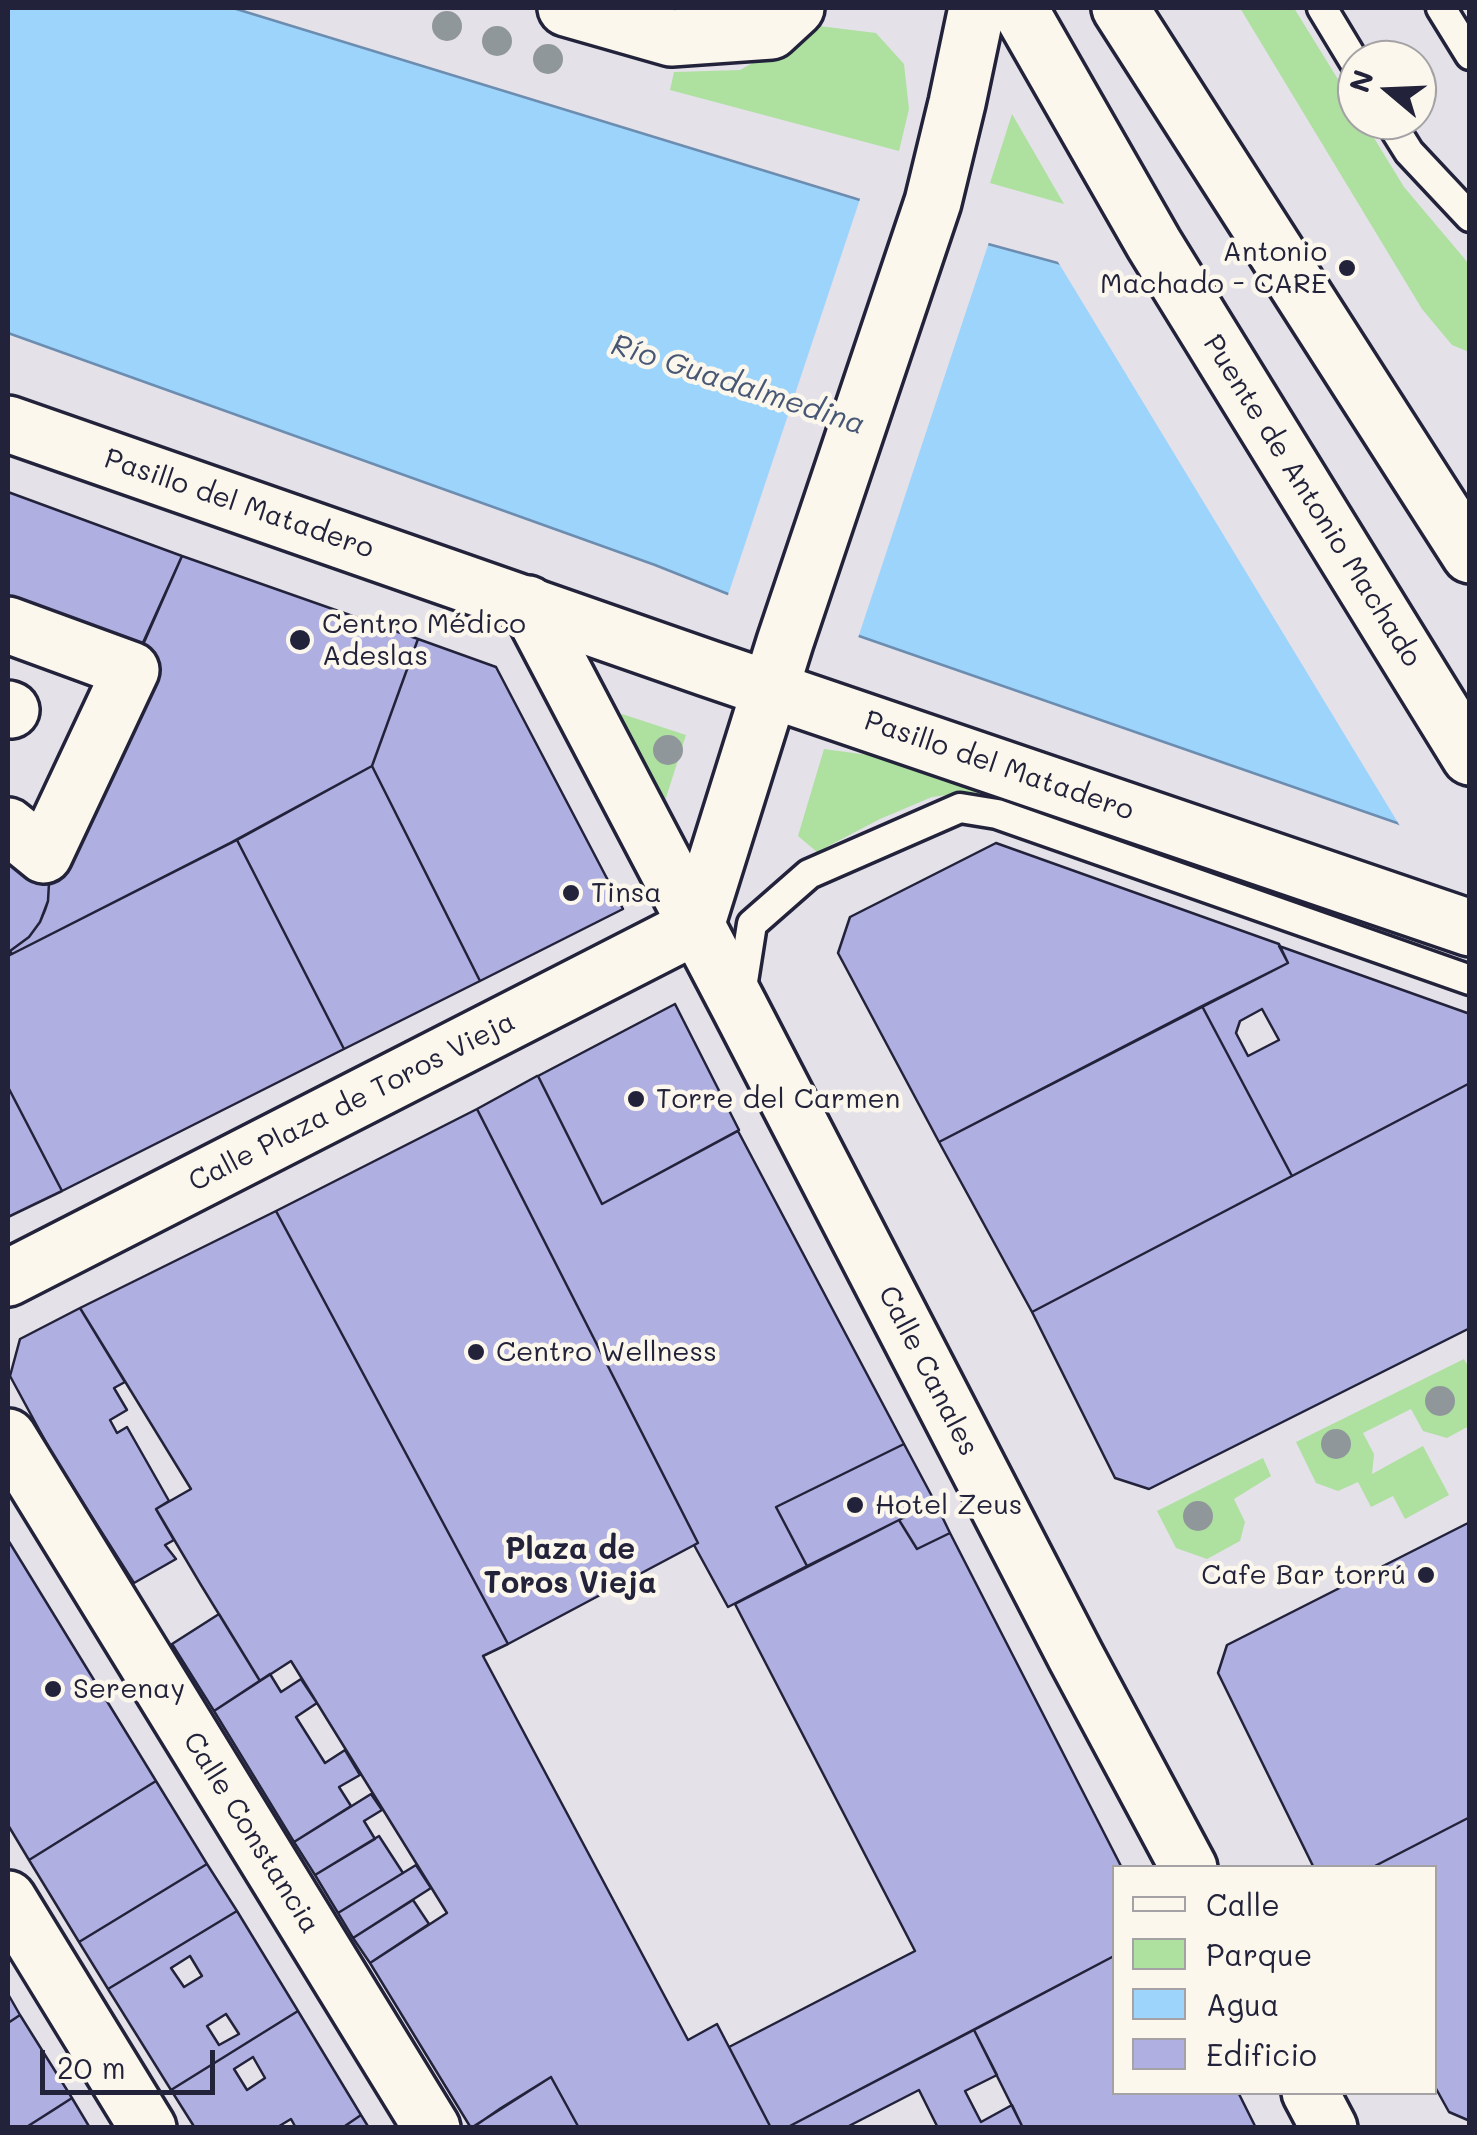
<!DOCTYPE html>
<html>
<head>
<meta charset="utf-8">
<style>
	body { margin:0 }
	#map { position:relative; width:1477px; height:2135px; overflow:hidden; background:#e4e1e9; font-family:Mali,sans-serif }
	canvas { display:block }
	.frame { position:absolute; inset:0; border:10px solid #22223b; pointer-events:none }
	.legend { position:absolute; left:1112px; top:1865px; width:325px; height:230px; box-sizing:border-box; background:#fbf7ec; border:2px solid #a4a2a5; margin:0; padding:12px 18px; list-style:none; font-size:30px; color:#22223b }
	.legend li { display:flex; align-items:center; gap:20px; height:50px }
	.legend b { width:50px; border:2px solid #a4a2a5 }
	.north { position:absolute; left:1337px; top:40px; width:100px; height:100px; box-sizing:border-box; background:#fbf7ec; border:2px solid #a4a2a5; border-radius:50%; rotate:289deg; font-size:28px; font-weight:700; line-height:40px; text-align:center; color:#22223b }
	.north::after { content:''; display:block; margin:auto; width:35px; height:45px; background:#22223b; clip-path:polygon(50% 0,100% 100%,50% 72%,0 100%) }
	.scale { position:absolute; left:40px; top:2050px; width:175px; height:45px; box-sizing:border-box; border:5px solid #22223b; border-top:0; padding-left:12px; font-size:30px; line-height:35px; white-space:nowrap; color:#22223b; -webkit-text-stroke:8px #fbf7ec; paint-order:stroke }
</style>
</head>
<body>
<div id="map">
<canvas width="1477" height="2135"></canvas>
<div class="frame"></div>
<ul class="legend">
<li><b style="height:12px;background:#fbf7ec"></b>Calle</li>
<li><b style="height:28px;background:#aee0a0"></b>Parque</li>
<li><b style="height:28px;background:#9dd4fc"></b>Agua</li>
<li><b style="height:28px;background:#b0afe1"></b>Edificio</li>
</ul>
<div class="north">N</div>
<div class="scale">20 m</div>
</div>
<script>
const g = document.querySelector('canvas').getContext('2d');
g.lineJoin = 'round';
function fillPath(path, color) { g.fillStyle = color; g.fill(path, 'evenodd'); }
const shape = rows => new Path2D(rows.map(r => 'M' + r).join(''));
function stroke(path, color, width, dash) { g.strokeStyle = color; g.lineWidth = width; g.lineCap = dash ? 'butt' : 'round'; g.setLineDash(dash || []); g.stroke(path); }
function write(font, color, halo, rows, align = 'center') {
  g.font = font + ' Mali,sans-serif'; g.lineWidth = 9; g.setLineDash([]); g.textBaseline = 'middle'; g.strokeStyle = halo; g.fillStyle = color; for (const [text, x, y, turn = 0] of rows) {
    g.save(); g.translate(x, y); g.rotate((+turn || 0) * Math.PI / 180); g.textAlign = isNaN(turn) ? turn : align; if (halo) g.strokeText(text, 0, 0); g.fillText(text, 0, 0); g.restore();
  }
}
const green = shape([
	[1240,8,1294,8,1357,110,1357,120,1363,120,1404,187,1469,264,1469,352,1452,345,1422,309],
	[819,26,876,33,904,64,909,109,899,151,670,90,674,72,740,70],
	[1012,114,1064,204,990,183],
	[622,714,686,735,665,801,660,800,618,720],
	[824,749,890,758,996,796,990,802,961,793,932,797,880,819,817,852,798,836],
	[1464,1359,1469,1368,1469,1426,1447,1438,1423,1431,1411,1409,1363,1433,1374,1454,1372,1474,1423,1446,1449,1495,1405,1519,1393,1496,1371,1507,1358,1482,1338,1491,1316,1483,1296,1442],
	[1263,1458,1271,1476,1234,1499,1245,1522,1240,1541,1207,1559,1176,1548,1157,1511]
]);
const water = shape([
	[8,8,233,8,860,200,988,244,1469,375,1469,848,859,636,728,594,655,565,8,333,8,8]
]);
const pier = shape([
	[861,196,990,239,857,641,727,598],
	[1055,257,1470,370,1470,853,1403,831]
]);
const building = shape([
	[8,492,182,556,133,665,8,625,8,492],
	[182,556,418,639,372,766,230,843,12,954,10,951,29,937,40,922,45,910,48,901,49,883,46,865,182,556],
	[418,639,496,667,623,909,480,981,372,766,418,639],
	[372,766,480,981,344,1049,237,840,372,766],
	[8,826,46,865,49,883,48,901,40,922,29,937,10,951,12,954,8,956,8,826],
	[237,840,344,1049,62,1191,8,1087,8,956,237,840],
	[996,843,1279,944,1288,963,939,1142,838,953,850,917,996,843],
	[1279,946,1470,1014,1470,1083,1292,1176,1202,1006,1288,963,1279,946],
	[1262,1009,1279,1040,1248,1056,1236,1033,1240,1021,1262,1009],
	[675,1004,739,1130,602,1204,538,1076,675,1004],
	[1202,1006,1292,1176,1032,1312,939,1142,1202,1006],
	[537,1076,538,1076,602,1204,738,1131,904,1444,776,1507,807,1566,728,1607,694,1545,698,1543,477,1109,537,1076],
	[1470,1083,1470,1328,1149,1489,1115,1478,1032,1312,1470,1083],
	[8,1087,62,1191,8,1217,8,1087],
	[477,1109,698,1543,508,1644,276,1211,477,1109],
	[276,1211,508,1644,483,1656,688,2040,717,2024,771,2128,579,2128,551,2077,471,2128,370,1963,447,1913,291,1661,260,1681,201,1585,156,1509,191,1489,80,1308,276,1211],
	[80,1308,125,1382,114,1388,127,1410,110,1420,117,1433,127,1427,169,1501,156,1509,174,1540,165,1545,176,1559,134,1583,55,1459,10,1376,20,1339,80,1308],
	[904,1444,935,1502,807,1566,776,1507,904,1444],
	[935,1502,950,1533,917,1549,899,1520,935,1502],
	[899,1520,917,1549,950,1533,1122,1868,1114,1868,1114,1956,786,2128,771,2128,729,2047,915,1951,735,1604,899,1520],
	[1470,1522,1470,1817,1371,1868,1314,1868,1218,1673,1227,1645,1470,1522],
	[8,1540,156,1781,29,1860,8,1825,8,1540],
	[219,1614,260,1681,214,1711,172,1644,219,1614],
	[270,1674,281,1692,301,1679,317,1703,296,1717,325,1763,345,1750,360,1775,339,1787,351,1806,294,1842,214,1711,270,1674],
	[156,1781,207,1864,79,1942,29,1860,156,1781],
	[371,1794,382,1810,364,1821,375,1839,315,1875,294,1842,371,1794],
	[1470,1817,1470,2121,1449,2112,1434,2085,1434,1868,1371,1868,1470,1817],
	[379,1836,403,1873,338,1913,315,1875,379,1836],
	[207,1864,237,1911,108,1989,79,1942,207,1864],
	[416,1865,431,1888,353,1938,338,1913,416,1865],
	[413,1900,429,1924,370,1963,353,1938,413,1900],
	[237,1911,298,2011,171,2090,108,1989,237,1911],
	[190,1956,202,1976,184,1987,171,1968,190,1956],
	[226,2014,239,2034,219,2045,207,2026,226,2014],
	[1114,1956,1114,2092,1238,2092,1256,2128,1023,2128,974,2030,1114,1956],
	[8,1994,20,2015,8,2023,8,1994],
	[298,2011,361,2115,342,2128,296,2128,291,2119,276,2128,195,2128,171,2090,298,2011],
	[253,2057,265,2078,247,2090,234,2069,253,2057],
	[20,2015,72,2098,25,2128,8,2128,8,2023,20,2015],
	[974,2030,997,2075,965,2091,981,2122,1012,2105,1023,2128,938,2128,919,2090,845,2128,786,2128,974,2030],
	[551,2077,579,2128,472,2128,501,2108,551,2077],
	[72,2098,90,2128,25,2128,55,2109,72,2098],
	[361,2115,369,2128,342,2128,361,2115]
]);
const lane = shape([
	[1322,8,1357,66],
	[1441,8,1470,55],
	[1389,120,1409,152,1470,217],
	[741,994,752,924,809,874,960,808,997,814,1470,980]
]);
const street = shape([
	[566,8,671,38,771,31,796,8],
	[528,604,739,1006,1076,1657,1189,1868],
	[8,625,131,670,44,855,8,826],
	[8,709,11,710],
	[8,1437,432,2128],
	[8,1899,148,2128],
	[1310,2092,1329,2128]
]);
const secondary = shape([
	[8,1278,696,926,785,642,933,202,957,103,977,8]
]);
const primary = shape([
	[1019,8,1154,244,1470,757],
	[1120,8,1470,555],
	[8,424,707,668,1470,928]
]);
const trees = [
	[447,26],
	[497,41],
	[548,59],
	[668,750],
	[1440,1401],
	[1336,1444],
	[1198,1516]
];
const markers = [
	[1347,268,10,"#22223b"],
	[300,640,12,"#22223b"],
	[571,893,10,"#22223b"],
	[636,1099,10,"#22223b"],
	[476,1352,10,"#22223b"],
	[855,1505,10,"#22223b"],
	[1426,1575,10,"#22223b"],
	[53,1689,10,"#22223b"]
];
const poiNames = [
	["Antonio",1327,252,"right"],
	["Machado - CARE",1327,284,"right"],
	["Centro Médico",322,624],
	["Adeslas",322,656],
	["Tinsa",591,893],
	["Torre del Carmen",656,1099],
	["Centro Wellness",496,1352],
	["Hotel Zeus",875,1505],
	["Cafe Bar torrú",1406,1575,"right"],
	["Serenay",73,1689]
];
const streetNames = [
	["Puente de Antonio Machado",1312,501,58],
	["Pasillo del Matadero",239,504,19],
	["Pasillo del Matadero",999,766,19],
	["Calle Plaza de Toros Vieja",352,1102,-27],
	["Calle Canales",928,1371,63],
	["Calle Constancia",251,1833,58]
];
const waterNames = [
	["Río Guadalmedina",738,385,18]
];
const neighbourhoodNames = [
	["Plaza de",570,1550],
	["Toros Vieja",570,1584]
];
fillPath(green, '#aee0a0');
fillPath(water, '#9dd4fc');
stroke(water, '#6c8daf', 2.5);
fillPath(pier, '#e4e1e9');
fillPath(building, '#b0afe1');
stroke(building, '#22223b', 2.5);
stroke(lane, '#22223b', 35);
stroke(street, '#22223b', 62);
stroke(secondary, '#22223b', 62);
stroke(primary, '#22223b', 62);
stroke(lane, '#fbf7ec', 28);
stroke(street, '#fbf7ec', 55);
stroke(secondary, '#fbf7ec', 55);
stroke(primary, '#fbf7ec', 55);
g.fillStyle = '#90979a';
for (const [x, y] of trees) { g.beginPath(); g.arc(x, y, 15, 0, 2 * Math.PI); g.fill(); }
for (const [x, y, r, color] of markers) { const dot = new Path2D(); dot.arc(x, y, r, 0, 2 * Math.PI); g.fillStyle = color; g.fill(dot); stroke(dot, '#fbf7ec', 4); }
write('28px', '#22223b', '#fbf7ec', poiNames, 'left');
write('28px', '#22223b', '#fbf7ec', streetNames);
write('italic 30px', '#475775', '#fbf7ec', waterNames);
write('bold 30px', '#22223b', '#fbf7ec', neighbourhoodNames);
</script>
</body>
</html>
